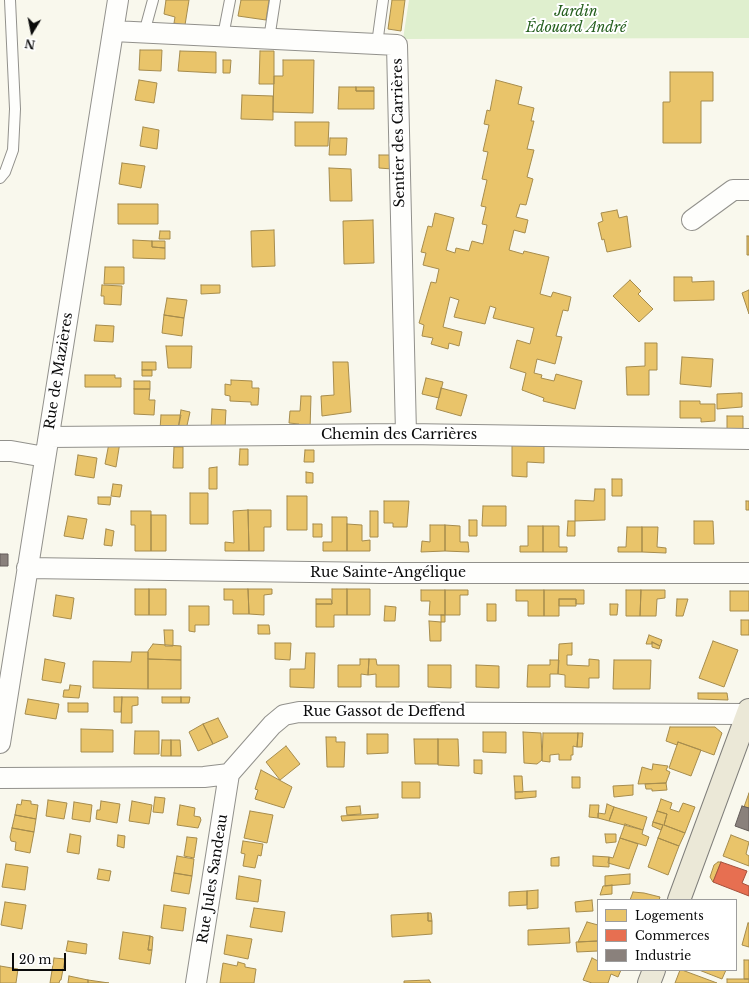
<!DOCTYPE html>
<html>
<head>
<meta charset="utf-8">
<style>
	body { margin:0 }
	#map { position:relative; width:749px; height:983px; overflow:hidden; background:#f9f8ed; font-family:"Libre Baskerville",serif }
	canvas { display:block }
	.legend { position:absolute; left:597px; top:899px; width:140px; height:72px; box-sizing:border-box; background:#fff; border:1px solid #9d9d9d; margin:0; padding:5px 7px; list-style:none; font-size:12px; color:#0a0a0a }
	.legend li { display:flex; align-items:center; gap:8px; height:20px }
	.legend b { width:20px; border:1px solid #9d9d9d }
	.north { position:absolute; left:12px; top:12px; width:40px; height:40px; -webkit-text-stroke:3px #fff; paint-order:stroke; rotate:190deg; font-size:11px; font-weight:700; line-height:16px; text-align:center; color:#0a0a0a }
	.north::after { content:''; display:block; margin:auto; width:14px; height:18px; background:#0a0a0a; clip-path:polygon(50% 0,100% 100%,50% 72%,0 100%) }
	.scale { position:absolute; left:12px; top:953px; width:54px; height:18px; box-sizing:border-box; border:2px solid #0a0a0a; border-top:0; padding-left:5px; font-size:12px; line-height:14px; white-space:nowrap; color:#0a0a0a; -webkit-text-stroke:3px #fff; paint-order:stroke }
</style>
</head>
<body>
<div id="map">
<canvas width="749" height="983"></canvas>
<ul class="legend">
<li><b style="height:11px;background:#e9c46a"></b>Logements</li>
<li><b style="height:11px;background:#e76f51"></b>Commerces</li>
<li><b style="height:11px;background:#8a817c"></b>Industrie</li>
</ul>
<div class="north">N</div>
<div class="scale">20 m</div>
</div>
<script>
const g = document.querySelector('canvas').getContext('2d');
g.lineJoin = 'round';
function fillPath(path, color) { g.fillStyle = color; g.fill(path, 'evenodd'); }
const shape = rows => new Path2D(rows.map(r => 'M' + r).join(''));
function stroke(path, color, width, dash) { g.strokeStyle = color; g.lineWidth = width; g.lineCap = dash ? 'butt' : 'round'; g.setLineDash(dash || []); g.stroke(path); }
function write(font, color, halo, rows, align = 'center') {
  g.font = font + ' "Libre Baskerville",serif'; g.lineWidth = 4; g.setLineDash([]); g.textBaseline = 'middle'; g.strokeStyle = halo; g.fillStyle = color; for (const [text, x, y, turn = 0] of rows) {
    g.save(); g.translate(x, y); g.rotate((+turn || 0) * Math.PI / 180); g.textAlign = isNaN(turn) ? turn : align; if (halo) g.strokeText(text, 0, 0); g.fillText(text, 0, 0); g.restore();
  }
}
const green = shape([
	[409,0,749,0,749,38,403,39]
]);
const homes = shape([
	[166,0,189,0,185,25,174,23,175,17,164,14,166,0],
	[241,0,269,0,266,20,238,16,241,0],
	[392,0,405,0,401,31,388,29,392,0],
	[140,50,162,50,161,71,139,70,140,50],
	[180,51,216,52,216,73,178,71,180,51],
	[260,51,274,51,274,84,259,84,260,51],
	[223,60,231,60,230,73,223,73,223,60],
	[283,60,314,60,313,113,273,112,274,76,283,76,283,60],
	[670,72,713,72,713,101,701,101,701,143,663,143,663,102,670,102,670,72],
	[139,80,157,83,154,103,135,100,139,80],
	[496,80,522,87,518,104,534,108,531,121,534,121,527,149,534,150,527,177,533,179,526,205,520,204,516,217,528,220,525,233,514,230,509,250,523,254,524,251,549,257,540,294,551,297,553,292,571,297,568,311,563,310,556,336,562,337,555,364,537,359,534,373,542,375,541,378,554,381,556,374,582,381,575,409,543,401,544,398,522,390,526,373,510,368,517,340,530,344,534,328,493,318,496,308,490,306,485,324,454,317,459,300,450,297,443,327,462,332,459,346,449,343,448,349,431,344,433,338,422,336,424,325,419,323,431,282,436,283,439,269,423,265,426,253,421,252,428,226,432,227,435,213,454,218,446,250,455,253,456,248,469,251,472,241,483,244,487,225,482,224,486,207,481,206,487,180,482,179,488,152,483,151,489,125,484,124,487,110,490,111,496,80],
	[339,87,356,87,356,91,374,91,374,109,338,109,339,87],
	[356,87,374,87,374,91,356,91,356,87],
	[242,95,273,96,273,120,241,119,242,95],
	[295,122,329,122,328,146,295,146,295,122],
	[143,127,159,130,157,149,140,146,143,127],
	[330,138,347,138,346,155,329,155,330,138],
	[379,155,392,155,392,169,379,168,379,155],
	[122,163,145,166,141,188,119,184,122,163],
	[329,168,351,169,352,201,330,201,329,168],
	[118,204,158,204,158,224,118,224,118,204],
	[617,210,619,218,627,216,631,247,607,252,604,239,602,240,598,223,603,221,601,213,617,210],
	[373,220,374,263,344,264,343,221,373,220],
	[274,230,275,266,252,267,251,231,274,230],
	[160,231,170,231,170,239,159,239,160,231],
	[747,236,749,236,749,255,747,255,747,236],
	[133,240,152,241,152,247,165,248,165,259,133,258,133,240],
	[152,241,165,241,165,248,152,247,152,241],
	[105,267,124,267,124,284,104,284,105,267],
	[674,277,692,277,692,282,714,281,714,300,674,301,674,277],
	[630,280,641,291,638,294,653,309,639,322,613,296,630,280],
	[102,285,122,286,121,305,104,304,104,296,101,296,102,285],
	[201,285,220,285,220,293,201,294,201,285],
	[749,290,749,314,742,293,749,290],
	[167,298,187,300,184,318,164,315,167,298],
	[164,315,184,318,182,336,162,333,164,315],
	[96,325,114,326,113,342,94,341,96,325],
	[645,343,657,343,657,370,649,370,649,395,627,395,626,367,645,366,645,343],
	[166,346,192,346,191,368,168,368,166,346],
	[682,357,713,359,711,387,680,384,682,357],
	[142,362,156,362,156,370,142,370,142,362],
	[333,362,348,362,351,412,322,416,321,396,334,395,333,362],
	[142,370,152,370,152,376,142,376,142,370],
	[85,375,115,375,115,378,121,378,121,387,85,387,85,375],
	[426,378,443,382,439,398,422,394,426,378],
	[231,380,252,381,252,388,259,388,258,405,251,405,251,402,230,401,230,396,225,395,225,384,231,385,231,380],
	[134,381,150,381,150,389,134,389,134,381],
	[441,388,467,395,461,416,436,409,441,388],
	[134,389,150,389,149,400,155,400,154,415,134,414,134,389],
	[739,393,742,393,742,407,717,409,717,394,739,393],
	[301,396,311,396,310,430,299,430,299,424,289,423,290,411,300,411,301,396],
	[680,401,700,401,700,404,715,404,715,421,701,422,701,418,680,418,680,401],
	[212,409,226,410,225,428,211,428,212,409],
	[181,410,190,412,186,430,178,429,181,410],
	[161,415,181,415,178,429,160,429,161,415],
	[727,416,743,416,743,432,727,432,727,416],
	[120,442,116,467,105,464,109,443,120,442],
	[512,444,544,444,544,463,527,462,527,477,512,476,512,444],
	[174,447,183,447,183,468,173,468,174,447],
	[240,449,248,449,248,465,239,465,240,449],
	[305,450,314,450,314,462,304,462,305,450],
	[78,455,97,458,94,478,75,475,78,455],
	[217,467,217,489,209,489,209,468,217,467],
	[306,472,313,473,313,483,306,483,306,472],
	[612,479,622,479,622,496,612,496,612,479],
	[113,484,122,485,120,497,111,496,113,484],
	[595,489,605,489,605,520,575,521,575,500,594,501,595,489],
	[190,493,208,493,208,524,190,524,190,493],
	[287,496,307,496,307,530,287,530,287,496],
	[98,497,111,497,110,505,98,504,98,497],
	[384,501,409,501,407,527,393,527,393,523,384,523,384,501],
	[746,501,749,501,749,510,746,510,746,501],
	[483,506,506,506,506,526,482,526,483,506],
	[248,510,271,510,271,527,264,527,264,551,249,551,248,510],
	[248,510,249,551,225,551,225,542,234,543,233,511,248,510],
	[131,511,151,511,151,551,135,551,135,525,131,525,131,511],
	[370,511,378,511,378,537,370,537,370,511],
	[151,515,166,515,166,551,151,551,151,515],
	[68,516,87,519,83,539,64,536,68,516],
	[332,517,347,517,347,551,323,551,323,542,332,542,332,517],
	[469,520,477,520,477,536,469,536,469,520],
	[568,521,575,521,575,536,567,536,568,521],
	[694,521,713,521,714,544,694,544,694,521],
	[313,524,322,524,322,537,313,537,313,524],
	[347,524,362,525,362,541,370,540,370,551,347,551,347,524],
	[430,525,445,525,445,551,421,552,422,541,430,542,430,525],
	[445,525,460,526,460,542,468,542,469,552,445,551,445,525],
	[528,526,543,526,543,552,520,552,520,546,528,546,528,526],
	[543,526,559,526,559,547,567,547,567,552,543,552,543,526],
	[627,527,642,527,642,552,618,552,618,547,626,547,627,527],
	[642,527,658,527,657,547,666,548,666,553,642,552,642,527],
	[106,529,114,531,112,546,104,545,106,529],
	[135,589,149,589,149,615,135,615,135,589],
	[149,589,166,589,166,615,149,615,149,589],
	[224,589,248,589,249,614,233,614,233,600,224,600,224,589],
	[248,589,272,589,272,594,264,595,264,615,249,614,248,589],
	[332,589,347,589,347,615,334,615,334,627,316,627,316,604,332,604,332,589],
	[347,589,370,589,370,615,347,615,347,589],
	[421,590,445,590,445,615,429,615,430,601,421,601,421,590],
	[445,590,468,590,468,595,460,595,460,615,445,615,445,590],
	[516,590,544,590,544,616,528,616,528,601,516,601,516,590],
	[544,590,584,590,584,604,576,604,576,599,559,599,559,616,544,616,544,590],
	[626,590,641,590,640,616,626,616,626,590],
	[641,590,665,590,665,598,657,599,656,616,640,616,641,590],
	[730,591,749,591,749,611,730,611,730,591],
	[56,595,74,598,71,619,53,616,56,595],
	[316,599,331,599,332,604,316,604,316,599],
	[559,599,576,599,576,606,559,606,559,599],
	[677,599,688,599,683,616,676,616,677,599],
	[487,604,496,604,496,621,487,621,487,604],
	[610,604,618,604,617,615,610,615,610,604],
	[189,606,209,606,209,625,195,625,195,632,189,631,189,606],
	[385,606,396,607,395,621,384,621,385,606],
	[441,615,445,615,445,622,441,622,441,615],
	[741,620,749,620,749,635,741,635,741,620],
	[429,621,441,622,441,641,430,641,429,621],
	[258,625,269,625,270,634,258,634,258,625],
	[164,630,173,630,173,646,165,646,164,630],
	[649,635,662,640,660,646,652,642,652,644,646,644,649,635],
	[713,641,738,650,724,687,699,678,713,641],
	[652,642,660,646,659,649,652,647,652,642],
	[275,643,291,643,290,660,275,659,275,643],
	[572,643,572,655,567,655,567,665,589,666,589,659,599,660,599,678,589,678,589,688,565,687,565,675,558,674,559,644,572,643],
	[153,644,181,646,181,660,148,659,148,651,153,644],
	[132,652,148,652,148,689,93,688,93,661,131,662,132,652],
	[306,653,315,653,314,688,290,687,290,669,305,669,306,653],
	[45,659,65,663,61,683,42,680,45,659],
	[148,659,181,660,181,689,148,689,148,659],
	[360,659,369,659,368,675,361,674,361,687,338,687,338,665,360,665,360,659],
	[369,659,376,659,377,665,399,665,399,687,376,687,376,674,368,675,369,659],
	[550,660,559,660,558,674,550,674,550,687,527,687,528,665,550,665,550,660],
	[614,660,651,660,650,689,613,689,614,660],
	[428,665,451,665,451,688,428,687,428,665],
	[476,665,499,666,499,688,476,687,476,665],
	[70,685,81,686,79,698,63,697,64,690,69,690,70,685],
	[698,693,727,693,728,700,698,699,698,693],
	[114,697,122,697,121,712,114,712,114,697],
	[122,697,138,697,138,705,132,706,132,723,121,723,122,697],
	[162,697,181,697,181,703,162,703,162,697],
	[181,697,190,697,189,703,181,703,181,697],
	[28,699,59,704,56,719,25,714,28,699],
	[68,703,88,703,88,712,68,712,68,703],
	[218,718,228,737,213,744,203,724,218,718],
	[203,724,213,744,198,751,189,732,203,724],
	[670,727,715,727,722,733,714,755,678,742,677,745,666,741,670,727],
	[81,729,113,730,113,752,81,752,81,729],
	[135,731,159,731,159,754,134,754,135,731],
	[483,732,506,732,506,753,483,752,483,732],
	[523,732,541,733,542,760,537,764,524,763,523,732],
	[543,733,578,733,577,747,573,746,573,755,571,755,571,760,559,760,559,754,550,755,550,762,542,761,543,733],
	[578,733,583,733,582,747,577,747,578,733],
	[367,734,388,734,388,753,367,754,367,734],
	[326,737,336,737,336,742,345,742,344,767,327,767,326,737],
	[414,739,438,739,438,764,415,764,414,739],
	[438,739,458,739,459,766,438,765,438,739],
	[162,740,171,740,171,756,161,756,162,740],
	[171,740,180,740,181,756,171,756,171,740],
	[678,742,701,750,691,776,669,768,678,742],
	[286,746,300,764,280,780,266,762,286,746],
	[474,760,482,760,482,774,474,773,474,760],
	[653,764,668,766,666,770,670,772,666,783,638,784,642,767,652,770,653,764],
	[261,770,292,787,284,808,255,799,258,790,255,789,261,770],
	[514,776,522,776,523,792,515,792,514,776],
	[572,777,580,777,580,788,572,788,572,777],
	[402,782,420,782,420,798,402,798,402,782],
	[666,783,667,790,652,791,652,789,646,789,645,784,666,783],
	[633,785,633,795,614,797,613,786,633,785],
	[536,791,536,797,515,799,515,792,536,791],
	[749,793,749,808,744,807,749,793],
	[155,797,165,798,163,813,153,812,155,797],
	[661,799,672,803,670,809,679,812,683,803,695,807,685,833,664,825,667,814,657,811,661,799],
	[22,800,31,801,31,804,38,805,36,819,15,815,17,804,21,805,22,800],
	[48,800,67,803,64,819,46,816,48,800],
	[101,801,120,804,117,823,96,819,97,810,100,810,101,801],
	[132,801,152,805,149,824,129,821,132,801],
	[74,802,92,805,90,822,72,819,74,802],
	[607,804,614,807,609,821,598,818,598,813,605,814,607,804],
	[180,805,195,808,194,816,200,817,201,820,198,828,177,825,180,805],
	[590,805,599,805,598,818,589,817,590,805],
	[360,806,361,814,347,815,346,807,360,806],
	[614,807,647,817,643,830,609,821,614,807],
	[250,811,273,815,267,843,244,838,250,811],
	[657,811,667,814,664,825,685,833,679,846,658,838,663,825,653,822,657,811],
	[378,814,378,818,342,821,341,816,378,814],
	[15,815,36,819,34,832,12,828,15,815],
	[653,822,663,825,661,830,652,826,653,822],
	[625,824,643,830,642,834,649,837,646,846,620,838,625,824],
	[12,828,34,832,30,853,15,850,16,842,11,841,10,837,12,828],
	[70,834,81,836,79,854,67,852,70,834],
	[605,834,616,834,616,842,606,843,605,834],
	[118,835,125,836,124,848,117,846,118,835],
	[731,835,749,842,746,854,749,856,749,866,723,856,731,835],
	[187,837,197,838,194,858,184,856,187,837],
	[620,838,638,844,629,869,608,863,609,857,613,858,620,838],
	[658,838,679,846,668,875,648,867,658,838],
	[243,841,263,844,261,856,258,855,255,868,243,866,245,854,241,853,243,841],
	[177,856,194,859,192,876,174,873,177,856],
	[593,856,609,857,609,867,593,866,593,856],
	[559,857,559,866,551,866,551,858,559,857],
	[718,862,721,862,713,882,710,877,714,865,718,862],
	[6,864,28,867,25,890,2,887,6,864],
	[99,869,111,871,109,881,97,879,99,869],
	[174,873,192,876,189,894,171,891,174,873],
	[630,874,630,884,605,886,605,876,630,874],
	[239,876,261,880,258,902,236,899,239,876],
	[612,885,612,894,600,895,603,886,612,885],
	[538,890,538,908,527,909,527,891,538,890],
	[527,891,527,905,509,906,509,892,527,891],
	[633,892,644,893,660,897,659,900,630,900,633,892],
	[592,900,593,911,576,912,575,902,592,900],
	[5,902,26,905,22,929,1,925,5,902],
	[164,905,186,908,183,931,161,928,164,905],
	[254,908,285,912,282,932,250,927,254,908],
	[428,913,431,913,432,921,428,921,428,913],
	[428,913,428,921,432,921,432,934,392,937,391,915,428,913],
	[587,922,598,925,598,941,578,942,587,922],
	[748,923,749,923,749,947,742,945,748,923],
	[569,928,570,943,528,945,528,930,569,928],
	[123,932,150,936,148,950,152,950,150,964,119,959,123,932],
	[227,935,252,939,248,959,224,954,227,935],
	[150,936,153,937,152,950,148,950,150,936],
	[68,941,87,944,86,954,66,951,68,941],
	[598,941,598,951,577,952,576,942,598,941],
	[54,958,65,959,61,980,60,980,59,983,50,983,54,958],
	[592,958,598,961,598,970,621,970,618,977,611,974,608,983,592,983,583,980,592,958],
	[744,960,749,960,749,979,744,979,744,960],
	[238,962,245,964,245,967,256,969,254,983,220,983,223,963,237,966,238,962],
	[0,966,18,969,16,983,0,983,0,966],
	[680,970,682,970,717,983,675,983,680,970],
	[699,970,726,970,722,979,699,970],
	[69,976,88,980,88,983,68,983,69,976],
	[727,979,749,979,749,983,727,983,727,979],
	[88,980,109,983,88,983,88,980],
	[429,980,431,983,404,983,404,981,429,980]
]);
const shops = shape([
	[721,862,747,871,742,883,749,886,749,896,713,882,721,862]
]);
const industry = shape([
	[0,554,8,554,8,566,0,566,0,554],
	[742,806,749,808,749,831,735,826,742,806]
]);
const service = shape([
	[144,33,153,0],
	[223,36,230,0],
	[269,39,275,0],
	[377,44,383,0],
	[0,178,5,172,13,150,15,109,10,0]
]);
const minor = shape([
	[113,31,397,45,406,434],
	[692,220,733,190,749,190],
	[49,437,406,434,749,439],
	[0,451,11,451,45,457],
	[27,568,381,573,749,573],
	[0,743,118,0],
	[0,778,204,777,229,774,272,725,284,715,299,712,747,714],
	[196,983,229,774]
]);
const primary = shape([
	[679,900,749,710],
	[649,983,654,970]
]);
const parkNames = [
	["Jardin",576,12],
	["Édouard André",576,28]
];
const streetNames = [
	["Sentier des Carrières",399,133,-91],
	["Rue de Mazières",59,371,-81],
	["Chemin des Carrières",399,435],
	["Rue Sainte-Angélique",388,573],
	["Rue Gassot de Deffend",384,712],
	["Rue Jules Sandeau",213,879,-81]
];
fillPath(green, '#dfefce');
fillPath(homes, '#e9c46a');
stroke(homes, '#a68c4d', 1);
fillPath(shops, '#e76f51');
stroke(shops, '#a5513c', 1);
fillPath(industry, '#8a817c');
stroke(industry, '#645d5a', 1);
stroke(service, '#92918c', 12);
stroke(minor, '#92918c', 22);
stroke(primary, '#7f7e7a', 24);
stroke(service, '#fefefc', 10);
stroke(minor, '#fefefc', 20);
stroke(primary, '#ebe8d7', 22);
write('italic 14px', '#255f1e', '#fff', parkNames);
write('14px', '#0a0a0a', '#fff', streetNames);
</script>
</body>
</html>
